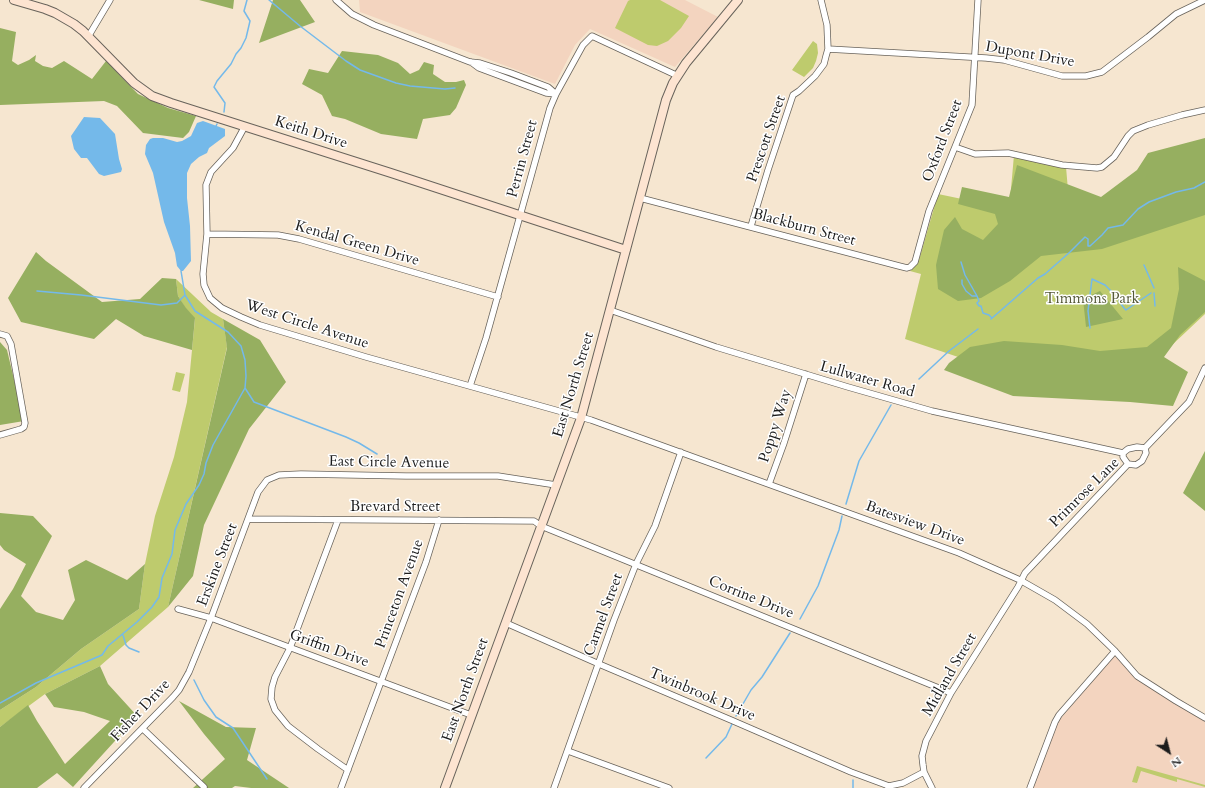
<!DOCTYPE html>
<html>
<head>
<meta charset="utf-8">
<style>
	body { margin:0 }
	#map { position:relative; width:1205px; height:788px; overflow:hidden; background:#f6e6d0; font-family:Cardo,serif }
	canvas { display:block }
	.north { position:absolute; left:1149px; top:732px; width:40px; height:40px; -webkit-text-stroke:3px #fff; paint-order:stroke; rotate:144deg; font-size:11px; font-weight:700; line-height:16px; text-align:center; color:#1c1c1c }
	.north::after { content:''; display:block; margin:auto; width:14px; height:18px; background:#1c1c1c; clip-path:polygon(50% 0,100% 100%,50% 72%,0 100%) }
</style>
</head>
<body>
<div id="map">
<canvas width="1205" height="788"></canvas>
<div class="north">N</div>
</div>
<script>
const g = document.querySelector('canvas').getContext('2d');
g.lineJoin = 'round';
function fillPath(path, color) { g.fillStyle = color; g.fill(path, 'evenodd'); }
const shape = rows => new Path2D(rows.map(r => 'M' + r).join(''));
function stroke(path, color, width, dash) { g.strokeStyle = color; g.lineWidth = width; g.lineCap = dash ? 'butt' : 'round'; g.setLineDash(dash || []); g.stroke(path); }
function write(font, color, halo, rows, align = 'center') {
  g.font = font + ' Cardo,serif'; g.lineWidth = 3; g.setLineDash([]); g.textBaseline = 'middle'; g.strokeStyle = halo; g.fillStyle = color; for (const [text, x, y, turn = 0] of rows) {
    g.save(); g.translate(x, y); g.rotate((+turn || 0) * Math.PI / 180); g.textAlign = isNaN(turn) ? turn : align; if (halo) g.strokeText(text, 0, 0); g.fillText(text, 0, 0); g.restore();
  }
}
const built = shape([
	[359,0,685,0,718,17,675,67,590,29,575,45,555,84,360,12],
	[1114,655,1141,681,1205,718,1205,788,1031,788,1057,723]
]);
const green = shape([
	[630,0,660,0,689,16,681,28,668,41,657,46,648,45,615,28,628,1],
	[813,41,817,44,818,53,816,61,813,68,804,77,792,70],
	[1014,155,1066,167,1070,213,1205,155,1205,314,1155,361,967,360,905,339,921,274,910,271,919,260,938,194,962,199,1010,200],
	[176,279,211,312,223,319,227,347,168,607,100,666,45,694,0,727,0,710,36,687,81,649,139,609,145,564,155,516,174,457,187,402,195,319,186,309,178,296],
	[176,372,185,374,180,392,172,390],
	[1137,766,1205,785,1205,787,1177,779,1177,782,1141,771,1137,783,1132,782]
]);
const forest = shape([
	[199,0,234,0,233,9],
	[273,0,300,0,315,22,259,43],
	[0,28,16,32,12,61,18,65,29,60,36,55,35,61,43,66,52,68,64,61,92,79,106,61,138,94,168,108,196,116,189,132,183,138,143,133,117,106,104,101,0,105],
	[342,51,378,55,398,63,410,74,419,70,424,62,434,65,433,74,445,82,456,82,464,80,466,85,456,108,450,115,423,119,417,139,381,134,345,119,332,116,322,95,302,84,309,69,328,73],
	[1205,138,1205,215,1102,249,1041,256,1010,281,981,298,958,301,938,289,936,265,944,230,955,217,962,229,983,240,998,224,995,214,958,204,962,187,1009,197,1017,165,1101,197,1137,170,1148,153],
	[36,252,46,261,102,302,140,299,162,278,176,279,178,296,186,308,195,318,192,350,144,336,116,319,94,339,21,322,8,298],
	[1178,267,1205,281,1205,312,1180,335,1164,357,1188,372,1173,406,1130,402,1013,396,944,370,949,363,970,347,1004,341,1062,345,1100,351,1147,347,1171,328,1179,289],
	[1100,291,1123,319,1086,327,1083,299],
	[223,319,260,340,286,382,249,429,204,525,193,576,168,607,227,348],
	[0,342,7,350,24,421,0,425],
	[1205,451,1205,511,1183,493],
	[0,513,33,516,52,536,21,596,36,612,63,620,75,600,68,570,86,560,127,580,145,564,139,609,81,649,36,687,0,710,0,609,13,589,26,564,4,550,0,545],
	[100,666,108,684,139,718,124,731,73,787,57,773,37,788,0,788,0,727,28,705,37,721,65,764,110,721,84,712,54,707,45,694],
	[179,701,226,727,256,728,247,760,289,788,251,788,235,786,232,788,193,788,225,759,204,734]
]);
const water = shape([
	[84,117,100,118,115,134,119,159,122,169,121,172,104,176,99,174,87,158,81,158,74,149,71,136],
	[203,121,225,129,225,136,209,148,207,153,199,157,191,164,187,173,187,198,190,226,191,261,183,271,181,271,177,266,175,253,164,222,153,173,145,154,146,145,150,139,153,138,163,138,177,142,182,141,191,136,197,123]
]);
const stream = shape([
	[269,0,300,26,346,61,360,70,396,83,410,86,445,89,455,88],
	[224,112,225,103,214,87,217,81,231,64,236,54,241,48,246,38,250,21,244,11,247,0],
	[216,126,217,124],
	[961,262,965,275,977,296,979,301,977,303,979,306,981,306,983,313,989,315,992,318],
	[1144,265,1154,288],
	[1092,279,1105,285,1113,293],
	[962,280,962,284,966,291,972,296,977,296],
	[37,291,81,295,161,305,177,303,185,295],
	[1154,293,1155,306],
	[1119,301,1124,308,1126,310,1151,293],
	[991,319,1038,278,1045,274,1070,252,1085,237,1088,239,1088,246,1090,246,1102,235,1108,228,1123,225,1138,209,1149,202,1176,192,1194,188,1205,182],
	[1090,328,1088,311,1092,279],
	[919,379,949,351,978,329],
	[245,388,254,402,346,437,359,443,377,454],
	[846,504,859,461,891,405],
	[800,619,818,586,839,530,842,516],
	[123,635,126,645,129,648,139,652],
	[194,680,204,700,216,717,233,728,267,779],
	[0,703,36,683,102,655,108,646,137,622,152,607,159,597,162,578,172,554,175,530,186,504,199,485,204,474,206,463,213,445,245,388,246,376,245,360,241,346,228,332,195,311,185,295,181,271],
	[736,716,751,690,762,677,790,633],
	[706,758,726,737,732,724],
	[853,780,853,788]
]);
const street = shape([
	[336,0,352,14,374,25,470,62,480,63,511,73,548,87,556,94],
	[88,37,110,0],
	[828,49,986,58,1004,60,1062,76,1086,76,1102,72,1148,37,1176,14,1205,0],
	[471,62,479,68,546,93,556,94],
	[245,126,233,148,211,172,206,185,207,234,203,274,204,285,210,298,222,308,241,317,260,325,366,357,591,420,959,553,1020,580,1055,600,1087,624,1115,651,1137,676,1176,701,1205,718],
	[955,147,975,154,1008,153,1062,165,1097,168,1102,167,1114,157,1128,136,1133,131,1148,125,1182,115,1205,110],
	[640,198,899,266,907,268,910,267,915,262,929,211,972,105,978,0],
	[751,226,768,170,793,95,799,91,815,76,824,64,826,56,828,49,827,25,821,0],
	[207,234,278,235,299,239,498,297],
	[610,310,716,347,848,387,932,411,1123,453,1123,457,1128,464],
	[0,334,7,336,11,344,25,423,24,427,21,429,0,435],
	[470,386,486,338,550,108,556,94,583,45,592,36,678,76],
	[1123,453,1128,449,1137,447,1145,448],
	[769,484,784,443,806,374],
	[248,519,534,521,541,526,951,693],
	[338,520,290,648,275,677,272,687,271,699,275,710,288,726,318,749,348,770],
	[178,609,211,618,471,715],
	[506,623,599,664,731,720,851,772,889,786],
	[143,729,204,787],
	[568,751,669,788],
	[84,788,173,697,179,690,189,672,211,618,258,492,267,480,279,475,301,474,406,476,498,476,556,485],
	[341,788,426,562,439,520],
	[554,788,614,620,636,564,655,526,681,452],
	[888,788,889,786,903,783,924,772],
	[932,788,924,772,923,765,922,756,926,741,951,693,1018,587,1025,573,1128,464,1136,465,1142,461,1146,453,1145,448,1189,402,1205,368],
	[1030,788,1055,722,1059,715,1115,651]
]);
const secondary = shape([
	[14,0,45,9,55,13,74,24,83,31,134,83,152,96,171,103,391,173,626,250],
	[445,788,581,418,666,100,673,83,686,63,738,0]
]);
const streetNames = [
	["Dupont Drive",1030,55,10],
	["Keith Drive",311,133,18],
	["Prescott Street",767,139,-71],
	["Oxford Street",943,141,-69],
	["Perrin Street",523,159,-75],
	["Blackburn Street",804,228,15],
	["Kendal Green Drive",357,244,16],
	["West Circle Avenue",307,325,18],
	["Lullwater Road",867,380,16],
	["East North Street",574,385,-73],
	["Poppy Way",776,426,-72],
	["East Circle Avenue",389,463,1],
	["Primrose Lane",1085,493,-45],
	["Brevard Street",395,508],
	["Batesview Drive",915,524,20],
	["Erskine Street",218,565,-69],
	["Princeton Avenue",400,594,-70],
	["Corrine Drive",751,598,22],
	["Carmel Street",604,615,-70],
	["Griffin Drive",329,649,20],
	["Midland Street",950,675,-60],
	["East North Street",466,690,-70],
	["Twinbrook Drive",702,695,23],
	["Fisher Drive",141,711,-47]
];
const parkNames = [
	["Timmons Park",1092,300]
];
fillPath(built, '#f3d4bf');
fillPath(green, '#becb6d');
fillPath(forest, '#96af60');
fillPath(water, '#74b9ea');
stroke(stream, '#74b9ea', 1.5);
stroke(street, '#68635b', 7);
stroke(secondary, '#68635b', 10);
stroke(street, '#fff', 5.5);
stroke(secondary, '#fde4d1', 8);
write('15px', '#1c1c1c', '#fff', streetNames);
write('15px', '#555938', '#fff', parkNames);
</script>
</body>
</html>
